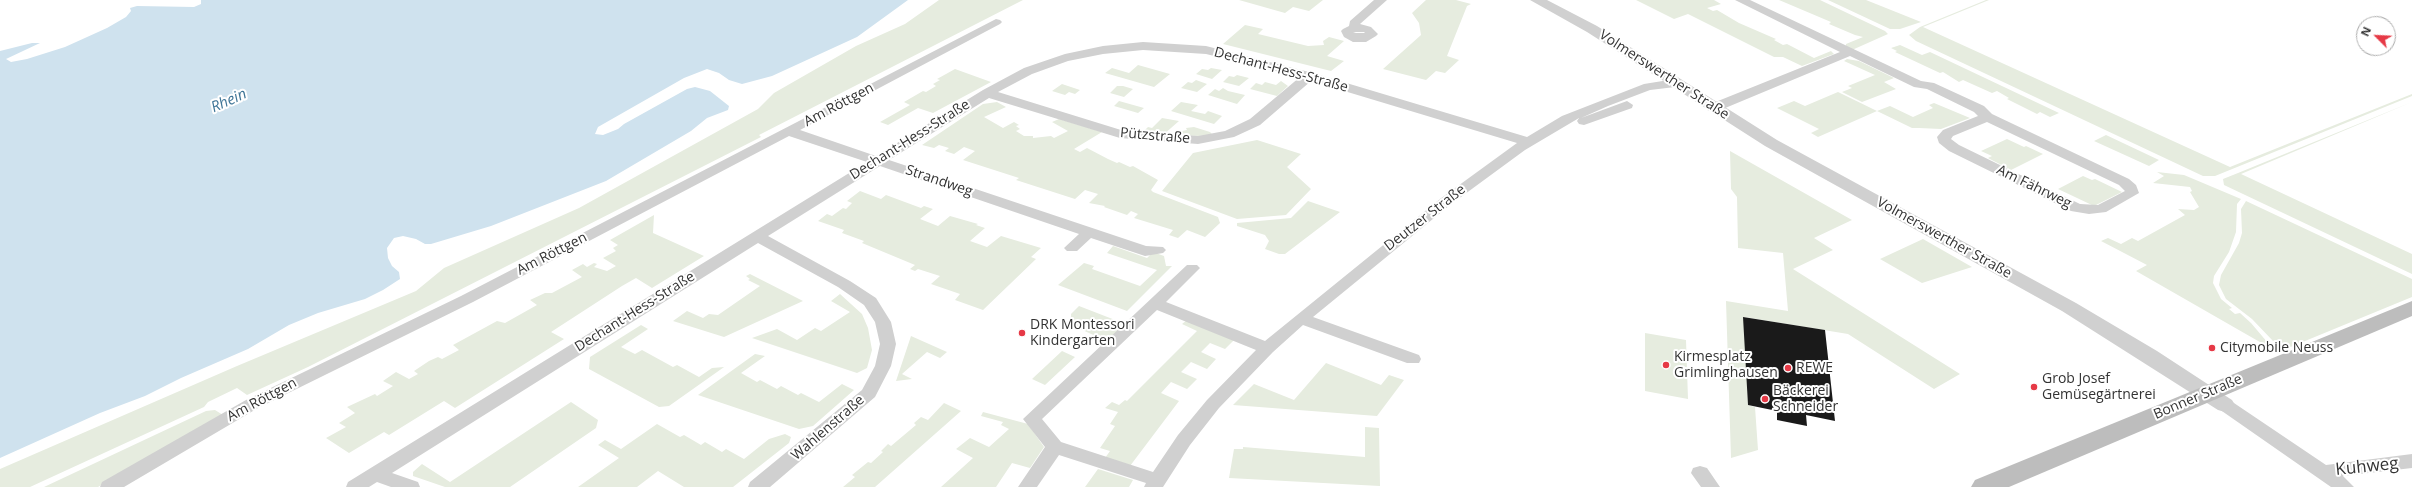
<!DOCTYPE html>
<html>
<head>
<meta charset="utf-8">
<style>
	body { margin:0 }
	#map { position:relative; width:2412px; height:487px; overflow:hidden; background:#fff; font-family:"Open Sans",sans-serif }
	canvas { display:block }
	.north { position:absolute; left:2356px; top:16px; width:40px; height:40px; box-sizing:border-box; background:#fff; border:1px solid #adadad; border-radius:50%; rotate:294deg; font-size:11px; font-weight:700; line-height:16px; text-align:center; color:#333 }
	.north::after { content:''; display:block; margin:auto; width:14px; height:18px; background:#e63946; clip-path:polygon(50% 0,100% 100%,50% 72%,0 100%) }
</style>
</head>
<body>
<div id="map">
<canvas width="2412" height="487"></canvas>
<div class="north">N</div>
</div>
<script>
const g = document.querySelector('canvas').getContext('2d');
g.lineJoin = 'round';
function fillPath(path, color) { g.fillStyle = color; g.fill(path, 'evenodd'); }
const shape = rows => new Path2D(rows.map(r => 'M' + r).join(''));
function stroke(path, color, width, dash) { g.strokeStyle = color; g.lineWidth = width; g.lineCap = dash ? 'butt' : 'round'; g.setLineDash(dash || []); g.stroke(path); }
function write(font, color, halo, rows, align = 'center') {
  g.font = font + ' "Open Sans",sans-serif'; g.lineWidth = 4; g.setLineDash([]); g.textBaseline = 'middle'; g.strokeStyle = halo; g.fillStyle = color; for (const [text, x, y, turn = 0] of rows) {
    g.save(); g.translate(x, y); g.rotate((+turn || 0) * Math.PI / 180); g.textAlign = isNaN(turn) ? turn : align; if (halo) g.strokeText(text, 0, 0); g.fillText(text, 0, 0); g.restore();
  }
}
const green = shape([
	[939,0,1023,0,759,135,761,137,308,367,247,395,237,388,208,402,204,407,30,487,0,487,0,469,237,366,416,291,444,268,579,208,758,109,774,93,856,46,905,24],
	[1239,0,1323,0,1309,11,1293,7,1285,13],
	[1426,0,1456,0,1471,4,1467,6,1447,56,1459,60,1445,73,1436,71,1426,80,1383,69,1421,35,1419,23,1412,13],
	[1636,0,1714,0,1721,4,1707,8,1713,11,1717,10,1739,23,1776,39,1774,40,1783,45,1787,44,1814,58,1831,51,1834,54,1802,66,1783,57,1774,57,1688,14,1674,19],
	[1779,0,1820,0,1885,31,1888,34,1852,50,1846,48,1846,44,1863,37,1855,35,1829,24,1831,22],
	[1828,0,1866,0,1921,22,1900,29,1890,29],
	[1986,0,1989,0,1923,27,2230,167,2412,94,2412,96,2215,176,2203,176,1916,41,1909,35,1920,27],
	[1245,25,1263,29,1258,34,1308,46,1324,45,1323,41,1329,37,1344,41,1327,56,1344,61,1331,71,1223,44],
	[1900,45,1922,55,1930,52,2059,113,2050,117,2040,112,2037,114,2007,99,2009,98,1997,91,1992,93,1963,80,1959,82,1943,72,1940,73,1895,52,1897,51,1891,48],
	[1847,59,1859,61,1894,78,1884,82,1896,89,1862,102,1842,92,1852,88,1848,86,1875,75,1844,61],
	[1138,65,1170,74,1154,87,1105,73,1112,68,1129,73],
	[1211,68,1222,70,1212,79,1196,74,1202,69,1208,70],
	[955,69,991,82,933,113,918,108,888,125,880,122,910,105,904,102,923,91,926,92,936,86,933,84,940,80,937,79],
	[1237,75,1249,78,1239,86,1223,82,1229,76,1234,77],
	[1196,80,1207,84,1197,92,1181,88,1188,82,1192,83],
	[1281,81,1288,86,1277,96,1250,89,1256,83,1262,85,1265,82,1276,85],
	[1062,84,1080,90,1075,94,1069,92,1065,95,1052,91],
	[1117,86,1123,86,1133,89,1124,97,1110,93],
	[1223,88,1228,91,1245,95,1237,104,1208,95,1215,89,1219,91],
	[1838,92,1877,111,1890,106,1913,117,1933,108,1929,105,1934,103,1970,118,1941,129,1919,128,1912,128,1877,111,1818,137,1811,133,1819,129,1777,108,1794,101,1805,106],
	[1119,101,1144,108,1138,113,1114,106],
	[997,102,1006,107,984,117,1003,128,1014,122,1019,125,1016,126,1020,129,1016,131,1024,136,1033,136,1033,138,1051,136,1054,138,1068,131,1052,122,1059,119,1102,132,1074,149,1080,152,1087,148,1108,159,1117,163,1119,162,1130,167,1133,166,1158,180,1151,190,1153,192,1218,217,1220,223,1205,237,1187,230,1178,238,1169,235,1173,230,1134,218,1138,214,1131,211,1127,215,1104,207,1105,206,1089,203,1098,194,1085,190,1075,199,1016,180,1019,178,963,160,975,151,964,147,954,154,945,151,949,148,939,145,934,148,922,145,983,104],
	[1181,102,1198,105,1191,111,1205,114,1208,111,1222,116,1214,124,1171,111],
	[2412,102,2241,174,2412,254,2412,274,2224,185,2223,179,2238,173],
	[1162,118,1179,121,1163,135,1144,131,1148,127,1152,128],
	[1194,127,1210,132,1213,135,1199,136,1173,135,1179,135,1182,131,1187,130,1186,128],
	[2106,135,2159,160,2149,166,2094,141],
	[2007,139,2024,147,2026,146,2043,154,2011,170,1988,158,1992,156,1981,151],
	[1257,140,1301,154,1287,167,1311,189,1286,215,1237,219,1162,191,1193,153],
	[1730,151,1852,220,1814,238,1833,250,1793,269,1960,374,1934,389,1848,334,1744,317,1748,405,1755,407,1758,450,1731,458,1726,301,1788,311,1783,253,1738,248,1737,197,1731,189],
	[2157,172,2184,175,2241,199,2237,204,2236,232,2229,252,2214,276,2213,283,2221,299,2232,308,2229,309,2235,314,2240,313,2251,323,2268,343,2265,345,2136,271,2147,265,2101,241,2108,238,2121,244,2132,238,2138,241,2185,215,2178,209,2194,210,2199,207,2190,192,2192,191,2190,187,2153,183,2164,176],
	[2083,176,2092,180,2095,179,2122,192,2094,206,2058,189],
	[860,191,881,199,886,195,921,208,924,206,933,209,920,219,938,226,950,216,978,224,976,225,985,228,970,241,987,247,1001,236,1041,248,1031,257,1036,259,983,310,955,300,960,294,931,284,940,276,918,269,915,271,910,269,915,265,862,243,864,241,842,233,844,230,818,221,827,214,832,216,843,208,846,209,852,203,847,201],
	[1308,201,1340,212,1285,254,1279,254,1265,249,1269,241,1265,235,1237,226,1237,223,1291,218],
	[2246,201,2412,279,2412,297,2288,348,2275,340,2273,341,2252,319,2226,299,2219,285,2221,275,2239,243,2242,233,2241,209],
	[654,215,653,233,704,256,652,288,636,278,622,286,551,332,564,339,455,408,444,401,389,435,384,432,349,453,326,438,346,427,339,423,355,413,347,407,375,394,377,396,393,386,383,381,396,372,409,379,418,374,414,371,429,361,438,357,442,359,459,350,453,345,497,321,505,323,537,305,530,300,545,293,552,293,582,277,572,270,583,264,587,267,594,263,597,264,594,267,607,271,616,266,603,258,616,251,613,248,618,245,610,240],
	[1923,239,1972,267,1922,283,1880,259],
	[1113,246,1147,258,1153,252,1164,256,1166,266,1172,266,1127,311,1058,285,1084,263,1094,266,1092,269,1140,286,1157,270,1107,253],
	[750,274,803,301,724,337,673,321,687,311,703,318,709,314,718,315,760,286,748,280,750,279,746,276],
	[840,294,862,314,868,328,872,350,867,368,857,373,752,338,777,329,797,340,815,328,821,331,850,312,831,301],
	[1079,306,1128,325,1107,341,1071,325,1071,314],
	[1187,320,1234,340,1225,349,1210,343,1201,352,1216,359,1207,369,1191,362,1181,372,1197,379,1187,389,1171,382,1161,393,1179,401,1130,466,1105,458,1110,451,1100,448,1115,426,1110,424,1118,412,1105,408,1112,402,1119,405,1125,400,1127,401,1197,331,1182,324],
	[641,325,648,329,621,347,635,354,642,350,673,367,677,365,699,377,712,368,724,367,734,360,669,406,659,407,589,369,590,357],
	[1645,333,1686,340,1688,399,1645,391],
	[911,336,947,352,940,358,927,352,902,374,912,379,896,381],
	[1062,351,1075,357,1045,385,1032,379],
	[755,354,765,356,741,373,757,382,760,380,777,389,781,386,798,395,801,393,819,402,842,384,854,390,813,426,799,429,698,395],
	[1326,363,1381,385,1389,375,1404,380,1377,416,1233,405,1254,384,1294,400],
	[571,402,598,420,596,428,510,487,445,487,413,476,413,472,422,464,450,482],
	[944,403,961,411,875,487,843,487,855,477,852,475,868,462,871,463,883,452,881,451,888,444,891,446,916,425,914,423,921,417,928,420],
	[215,410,223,415,98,487,44,487,206,411],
	[983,412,1028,424,1044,447,1030,468,1012,463,996,487,941,487,973,458,956,449,970,438,989,447,1009,429,1001,425,1003,422,981,416],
	[657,424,680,437,684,435,701,445,705,442,722,452,726,449,744,459,769,439,785,434,791,437,789,443,733,487,684,487,658,471,637,487,578,487,619,458,598,445,605,440,621,449],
	[1365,427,1379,428,1380,486,1229,478,1234,449,1243,449,1243,447,1365,457],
	[1098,469,1133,480,1129,487,1085,487]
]);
const water = shape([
	[201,0,908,0,857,37,772,76,742,84,729,80,719,73,707,69,684,78,605,123,598,127,595,134,603,135,618,129,624,124,687,89,695,87,710,91,729,106,728,110,707,118,691,131,606,181,491,226,431,244,425,244,416,239,403,236,394,238,387,248,388,258,392,266,399,272,400,279,383,290,365,299,318,313,289,325,248,349,181,378,145,396,100,413,0,458,0,51,32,43,40,43,6,59,11,62,27,59,65,47,107,28,126,17,131,11,130,8,137,6,194,7,201,4]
]);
const building = shape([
	[1743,317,1825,330,1835,421,1806,415,1807,426,1777,420,1777,411,1748,405]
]);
const minor = shape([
	[1374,0,1387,0,1360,24,1371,27,1378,34,1376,36,1366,42,1353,42,1344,37,1341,31,1343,29,1349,26,1350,21,1374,0],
	[1356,32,1364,32,1365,33,1353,33,1356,32],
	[1735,0,1750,0,1921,81,1934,83,1984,106,1992,114,2129,179,2136,185,2139,193,2106,212,2089,214,2071,211,1949,151,1939,143,1937,137,1943,130,1978,116,1974,112,1927,89,1914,87,1850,56,1718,111,1708,111,1707,108,1708,105,1840,52,1735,0],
	[1987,122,2119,185,2125,191,2098,205,2080,204,1959,145,1951,139,1953,136,1987,122],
	[996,19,1000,20,1002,22,1000,24,800,130,876,156,983,90,1024,68,1065,54,1103,46,1143,42,1206,46,1313,73,1527,137,1562,116,1644,84,1675,79,1681,83,1675,87,1650,90,1608,106,1581,118,1627,101,1633,105,1632,108,1584,125,1579,124,1577,121,1579,118,1525,150,1450,205,1313,317,1419,355,1421,359,1419,363,1407,363,1303,325,1273,352,1219,408,1190,445,1163,487,1144,487,1146,483,1059,455,1037,487,1018,487,1045,447,1023,419,1187,265,1197,265,1200,268,1166,302,1265,341,1440,199,1517,143,1311,81,1260,125,1234,137,1198,144,1120,138,989,98,889,160,1146,246,1163,247,1166,250,1163,253,1145,256,1091,238,1077,251,1067,251,1064,248,1079,234,880,166,768,236,850,281,876,298,891,322,896,344,891,366,875,397,770,487,748,487,750,482,862,390,875,366,880,344,875,322,864,305,838,287,758,243,392,473,418,482,420,487,391,487,377,482,369,487,346,487,348,482,867,162,789,136,473,302,258,408,124,487,100,487,102,482,246,400,461,296,996,19],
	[1143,50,1206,54,1300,77,1250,119,1225,131,1198,136,1121,130,998,92,1032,74,1068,61,1103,54,1143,50],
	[1157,310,1256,350,1207,400,1178,435,1153,472,1061,442,1042,419,1157,310],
	[2225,399,2231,401,2326,465,2412,454,2412,468,2343,476,2354,487,2331,487,2219,409,2216,405,2219,401,2225,399],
	[1700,466,1707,468,1720,487,1701,487,1691,473,1693,468,1700,466]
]);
const tertiary = shape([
	[1530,0,1547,0,1597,26,1777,140,2076,303,2157,351,2232,400,2235,405,2232,410,2225,412,2218,410,2062,311,1765,146,1587,32,1530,0]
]);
const secondary = shape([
	[2412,301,2412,316,2009,487,1971,487,1975,480,2412,301]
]);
const markers = [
	[1022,333,4,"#e63946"],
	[2212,348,4,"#e63946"],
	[1666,365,4,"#e63946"],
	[1788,368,4,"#e63946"],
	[2034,387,4,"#e63946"],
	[1765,399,4,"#e63946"]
];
const streetNames = [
	["Dechant-Hess-Straße",1281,70,15],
	["Volmerswerther Straße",1664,75,33],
	["Am Röttgen",839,105,-28],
	["Pützstraße",1155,136,5],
	["Dechant-Hess-Straße",910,140,-32],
	["Strandweg",939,181,19],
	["Am Fährweg",2034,187,26],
	["Deutzer Straße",1425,218,-38],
	["Volmerswerther Straße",1944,238,29],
	["Am Röttgen",552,254,-27],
	["Dechant-Hess-Straße",635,312,-32],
	["Bonner Straße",2198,397,-23],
	["Am Röttgen",262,400,-28],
	["Wahlenstraße",828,428,-41]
];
const poiNames = [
	["DRK Montessori",1030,325],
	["Kindergarten",1030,341],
	["Citymobile Neuss",2220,348],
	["Kirmesplatz",1674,357],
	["Grimlinghausen",1674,373],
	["REWE",1796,368],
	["Grob Josef",2042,379],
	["Gemüsegärtnerei",2042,395],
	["Bäckerei",1773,391],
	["Schneider",1773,407]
];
const waterNames = [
	["Rhein",229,101,-24]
];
const nearStreetnames = [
	["Kuhweg",2367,467,-6]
];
fillPath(green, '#e6ecdf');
fillPath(water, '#cfe2ee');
fillPath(building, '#1a1a1a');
fillPath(minor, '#d0d0d0');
fillPath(tertiary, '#d0d0d0');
fillPath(secondary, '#bdbdbd');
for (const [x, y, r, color] of markers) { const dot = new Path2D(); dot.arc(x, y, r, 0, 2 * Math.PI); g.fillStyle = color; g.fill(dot); stroke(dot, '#fff', 1.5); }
write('14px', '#333', '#fff', streetNames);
write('14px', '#333', '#fff', poiNames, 'left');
write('italic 15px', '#3f7597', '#fff', waterNames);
write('17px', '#333', '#fff', nearStreetnames);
</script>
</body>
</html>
